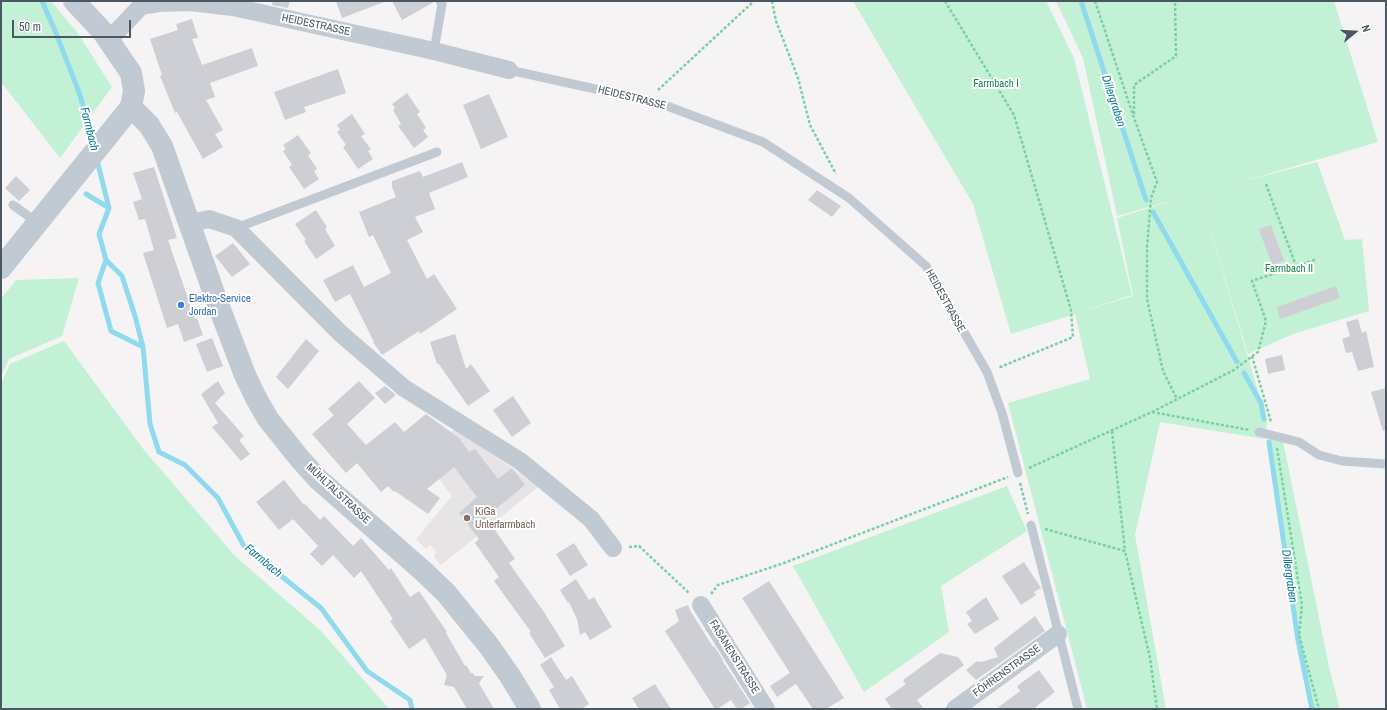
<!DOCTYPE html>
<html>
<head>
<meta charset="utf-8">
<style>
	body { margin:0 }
	#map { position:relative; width:1387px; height:710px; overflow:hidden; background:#f5f3f3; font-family:"Archivo Narrow",sans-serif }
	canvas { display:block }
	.frame { position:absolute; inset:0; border:2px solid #4a5661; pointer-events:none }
	.north { position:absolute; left:1335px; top:12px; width:40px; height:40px; -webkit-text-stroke:3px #fff; paint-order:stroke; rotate:72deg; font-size:11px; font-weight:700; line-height:16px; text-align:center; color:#4a5661 }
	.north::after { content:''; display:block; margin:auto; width:14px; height:18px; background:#4a5661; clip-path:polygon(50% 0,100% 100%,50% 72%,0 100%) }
	.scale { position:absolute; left:12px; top:20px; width:119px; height:18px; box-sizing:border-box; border:2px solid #4a5661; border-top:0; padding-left:5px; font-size:12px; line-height:14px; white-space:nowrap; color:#4a5661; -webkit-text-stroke:3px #fff; paint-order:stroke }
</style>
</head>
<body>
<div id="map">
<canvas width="1387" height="710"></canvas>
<div class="frame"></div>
<div class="north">N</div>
<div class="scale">50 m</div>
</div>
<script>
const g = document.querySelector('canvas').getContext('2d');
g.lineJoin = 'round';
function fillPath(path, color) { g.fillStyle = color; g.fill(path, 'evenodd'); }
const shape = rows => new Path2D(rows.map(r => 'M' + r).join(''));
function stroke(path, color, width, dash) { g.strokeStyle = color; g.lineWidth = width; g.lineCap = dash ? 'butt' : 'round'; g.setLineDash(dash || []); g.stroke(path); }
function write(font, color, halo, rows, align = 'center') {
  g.font = font + ' "Archivo Narrow",sans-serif'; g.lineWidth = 4; g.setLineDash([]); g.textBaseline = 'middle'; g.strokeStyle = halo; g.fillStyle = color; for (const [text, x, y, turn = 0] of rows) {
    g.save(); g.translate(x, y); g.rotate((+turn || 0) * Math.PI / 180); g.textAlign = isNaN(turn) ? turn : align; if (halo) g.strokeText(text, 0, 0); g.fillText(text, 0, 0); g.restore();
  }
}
const education = shape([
	[456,428,538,487,441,565,434,557,436,551,430,545,426,549,416,539,452,496,422,457]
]);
const green = shape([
	[1,1,51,1,77,32,112,87,60,158,1,82],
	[853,1,1046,1,1074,58,1132,295,1079,312,1133,296,1138,320,1117,218,1178,199,1117,216,1083,58,1056,1,1334,1,1378,142,1237,183,1317,162,1345,240,1362,239,1369,311,1293,334,1248,354,1199,193,1267,421,1265,439,1160,422,1135,535,1166,709,1087,709,1008,403,1090,379,1075,314,1011,334,973,204],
	[79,278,62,336,9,359,1,376,1,299,16,280],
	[64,341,144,450,235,556,321,631,389,709,5,709,1,703,1,384,10,364],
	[1270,439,1283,441,1329,667,1340,709,1313,709,1299,638],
	[1007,486,1027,531,941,586,949,632,864,692,793,566]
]);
const stream = shape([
	[42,1,56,33,80,95,93,145],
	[1081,1,1146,200],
	[97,160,109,208,99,234,106,260,122,276,135,316,143,347,150,424,159,452,185,465,218,498,244,546,321,608,367,671,410,700,412,709],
	[86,194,109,208],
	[1153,212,1237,362],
	[106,260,98,283,111,331,143,347],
	[1244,373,1261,403,1264,419],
	[1269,442,1298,640,1312,709]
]);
const building = shape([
	[273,1,290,1,288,8,272,5],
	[336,1,383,1,384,2,342,18],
	[392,1,434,1,434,2,402,20],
	[192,19,198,38,192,39,202,65,252,48,258,66,210,83,215,97,206,100,223,130,215,134,223,147,203,159,177,112,175,113,160,76,162,75,150,39,178,30,176,24],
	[338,69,346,93,304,107,306,112,285,120,274,92],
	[407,93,420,112,417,114,426,128,423,130,428,137,414,148,398,126,401,124,393,110,395,108,392,104],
	[489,94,508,137,481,149,463,105],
	[352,114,365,134,361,136,371,149,368,151,373,159,358,169,343,147,346,145,337,132,340,130,337,125],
	[298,135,311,153,308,155,317,169,314,171,319,179,304,189,289,167,292,165,283,151,286,149,283,145],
	[462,162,468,177,429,193,435,209,415,217,423,232,407,240,427,279,434,274,457,309,420,334,419,331,382,355,373,342,374,342,350,294,335,302,323,280,353,265,364,287,391,273,373,235,369,237,359,212,396,197,392,187,392,181,420,171,423,177],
	[154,167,177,238,168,240,195,319,197,318,203,335,184,342,178,324,167,328,143,253,154,250,145,219,139,220,133,202,142,199,133,173],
	[16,176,30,190,19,201,5,188],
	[817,190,841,206,832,217,808,200],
	[316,210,327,227,325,229,335,246,316,259,304,241,306,240,295,224],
	[1271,225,1284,261,1272,265,1259,229],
	[233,243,250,264,232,277,215,256],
	[1336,286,1340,298,1280,319,1277,307],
	[1358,319,1362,333,1366,331,1374,367,1358,371,1352,352,1346,353,1342,339,1350,336,1346,322],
	[455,334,466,369,471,364,490,391,468,406,438,363,437,364,430,342],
	[212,338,223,366,207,372,196,344],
	[306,339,319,351,288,389,276,377],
	[1282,355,1285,370,1268,374,1265,359],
	[218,381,225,393,215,403,244,436,239,440,250,454,241,461,212,427,218,423,201,394],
	[359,381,375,398,347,424,366,445,395,422,404,432,426,414,459,438,469,452,475,449,498,479,512,468,525,485,486,517,515,559,509,563,544,612,565,646,545,658,529,633,531,632,494,581,499,577,475,543,479,539,459,513,477,497,454,467,427,489,440,498,428,514,395,491,394,492,388,486,381,492,357,463,346,473,312,434,334,415,328,409],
	[385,386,396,395,385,404,375,393],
	[1386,388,1386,430,1383,431,1371,392],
	[513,396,531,423,512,437,493,410],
	[284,480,304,505,305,504,320,520,324,516,353,546,361,538,389,570,391,568,410,597,419,591,447,632,446,633,465,666,466,665,471,673,473,673,475,676,484,676,479,683,494,709,467,709,454,687,444,685,447,675,425,638,409,649,390,621,393,619,361,571,354,578,333,555,322,566,310,554,318,546,293,519,279,530,256,502],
	[574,543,588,565,570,576,556,554],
	[1024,562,1041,588,1034,592,1036,595,1021,605,1002,576],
	[576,579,589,600,594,597,612,627,590,640,585,632,580,635,577,619,569,602,568,603,560,590],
	[769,581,844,698,826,709,813,709,796,684,777,697,770,686,790,673,742,598],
	[986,597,999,619,975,634,967,624,972,621,966,612],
	[688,605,690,610,713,647,714,646,723,660,722,660,750,703,741,709,737,709,731,700,717,709,715,709,665,631,679,621,675,610],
	[1035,616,1045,631,976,680,966,670,977,661,981,662,998,657,994,648],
	[940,653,958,657,964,665,917,700,924,709,892,709,885,699,906,684,903,680],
	[551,657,566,680,572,676,589,704,581,709,560,709,549,690,554,687,540,665],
	[1039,670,1055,692,1033,709,996,709,1020,691,1017,686],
	[655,684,671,709,639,709,632,698]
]);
const path = shape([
	[772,1,776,21,798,78,810,125,836,174],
	[945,1,1014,115,1071,310,1073,337,998,368],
	[1095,1,1134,118,1157,182,1151,198,1147,247,1147,299,1163,371,1177,399],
	[658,90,754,1],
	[1134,114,1134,85,1176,56,1175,1],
	[1266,184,1296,266],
	[1252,356,1271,422],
	[1152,412,1249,430],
	[1112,431,1125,551],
	[1277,448,1302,605,1299,635,1319,709],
	[1029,468,1152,412,1234,370,1258,352,1266,321,1252,281,1317,259],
	[1020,483,1028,514],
	[1045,529,1125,551,1150,658,1157,709],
	[629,547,639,546,689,593],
	[711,594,718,585,784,563,1008,477]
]);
const service = shape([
	[434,51,442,4,440,1],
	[509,70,659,103,763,142,849,198,926,266,987,372,1002,413,1018,473],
	[13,205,38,223],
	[236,228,437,152],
	[1259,432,1299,442,1319,455,1342,461,1386,464],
	[1031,525,1078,709]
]);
const minor = shape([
	[109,40,141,6,159,3,190,2,233,7,434,51,509,70],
	[190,223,209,219,236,228,340,333,404,388,520,461,591,519,613,548],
	[701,605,766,709],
	[955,709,1058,634]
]);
const tertiary = shape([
	[131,107,149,125,162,146,216,299,245,375,256,398,268,419,300,459,318,479,423,571,446,593,489,646,510,676,530,709],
	[1,268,131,107,134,91,131,73,103,32,74,1]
]);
const markers = [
	[181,305,4,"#3f7fe0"],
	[467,518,4,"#8d6e63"]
];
const streetNames = [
	["HEIDESTRASSE",316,25,12],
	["HEIDESTRASSE",632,98,14],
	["HEIDESTRASSE",945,301,61],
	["MÜHLTALSTRASSE",338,494,43],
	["FASANENSTRASSE",734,657,58],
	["FÖHRENSTRASSE",1007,671,-36]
];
const parkNames = [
	["Farrnbach I",996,84],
	["Farrnbach II",1289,269]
];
const shopNames = [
	["Elektro-Service",189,299],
	["Jordan",189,312]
];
const educationNames = [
	["KiGa",475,512],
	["Unterfarrnbach",475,525]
];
const waterNames = [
	["Dillergraben",1113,101,72],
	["Farrnbach",89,129,76],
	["Farrnbach",263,561,40],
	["Dillergraben",1289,576,82]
];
fillPath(education, '#e6e4e5');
fillPath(green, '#c3f1d5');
stroke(stream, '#90daee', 5);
fillPath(building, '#cdcfd5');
stroke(path, '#7ad0a6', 2.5, [3, 2]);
stroke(service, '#c1cad2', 9);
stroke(minor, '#c1cad2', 18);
stroke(tertiary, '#c1cad2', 22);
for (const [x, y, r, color] of markers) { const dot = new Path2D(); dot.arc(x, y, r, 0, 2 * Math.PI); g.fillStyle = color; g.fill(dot); stroke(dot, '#fff', 1.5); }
write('11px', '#4a5661', '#fff', streetNames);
write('11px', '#17864f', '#fff', parkNames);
write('11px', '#366cbe', '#fff', shopNames, 'left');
write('11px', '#785e54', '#fff', educationNames, 'left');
write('italic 12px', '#0c7c9b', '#fff', waterNames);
</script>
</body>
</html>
